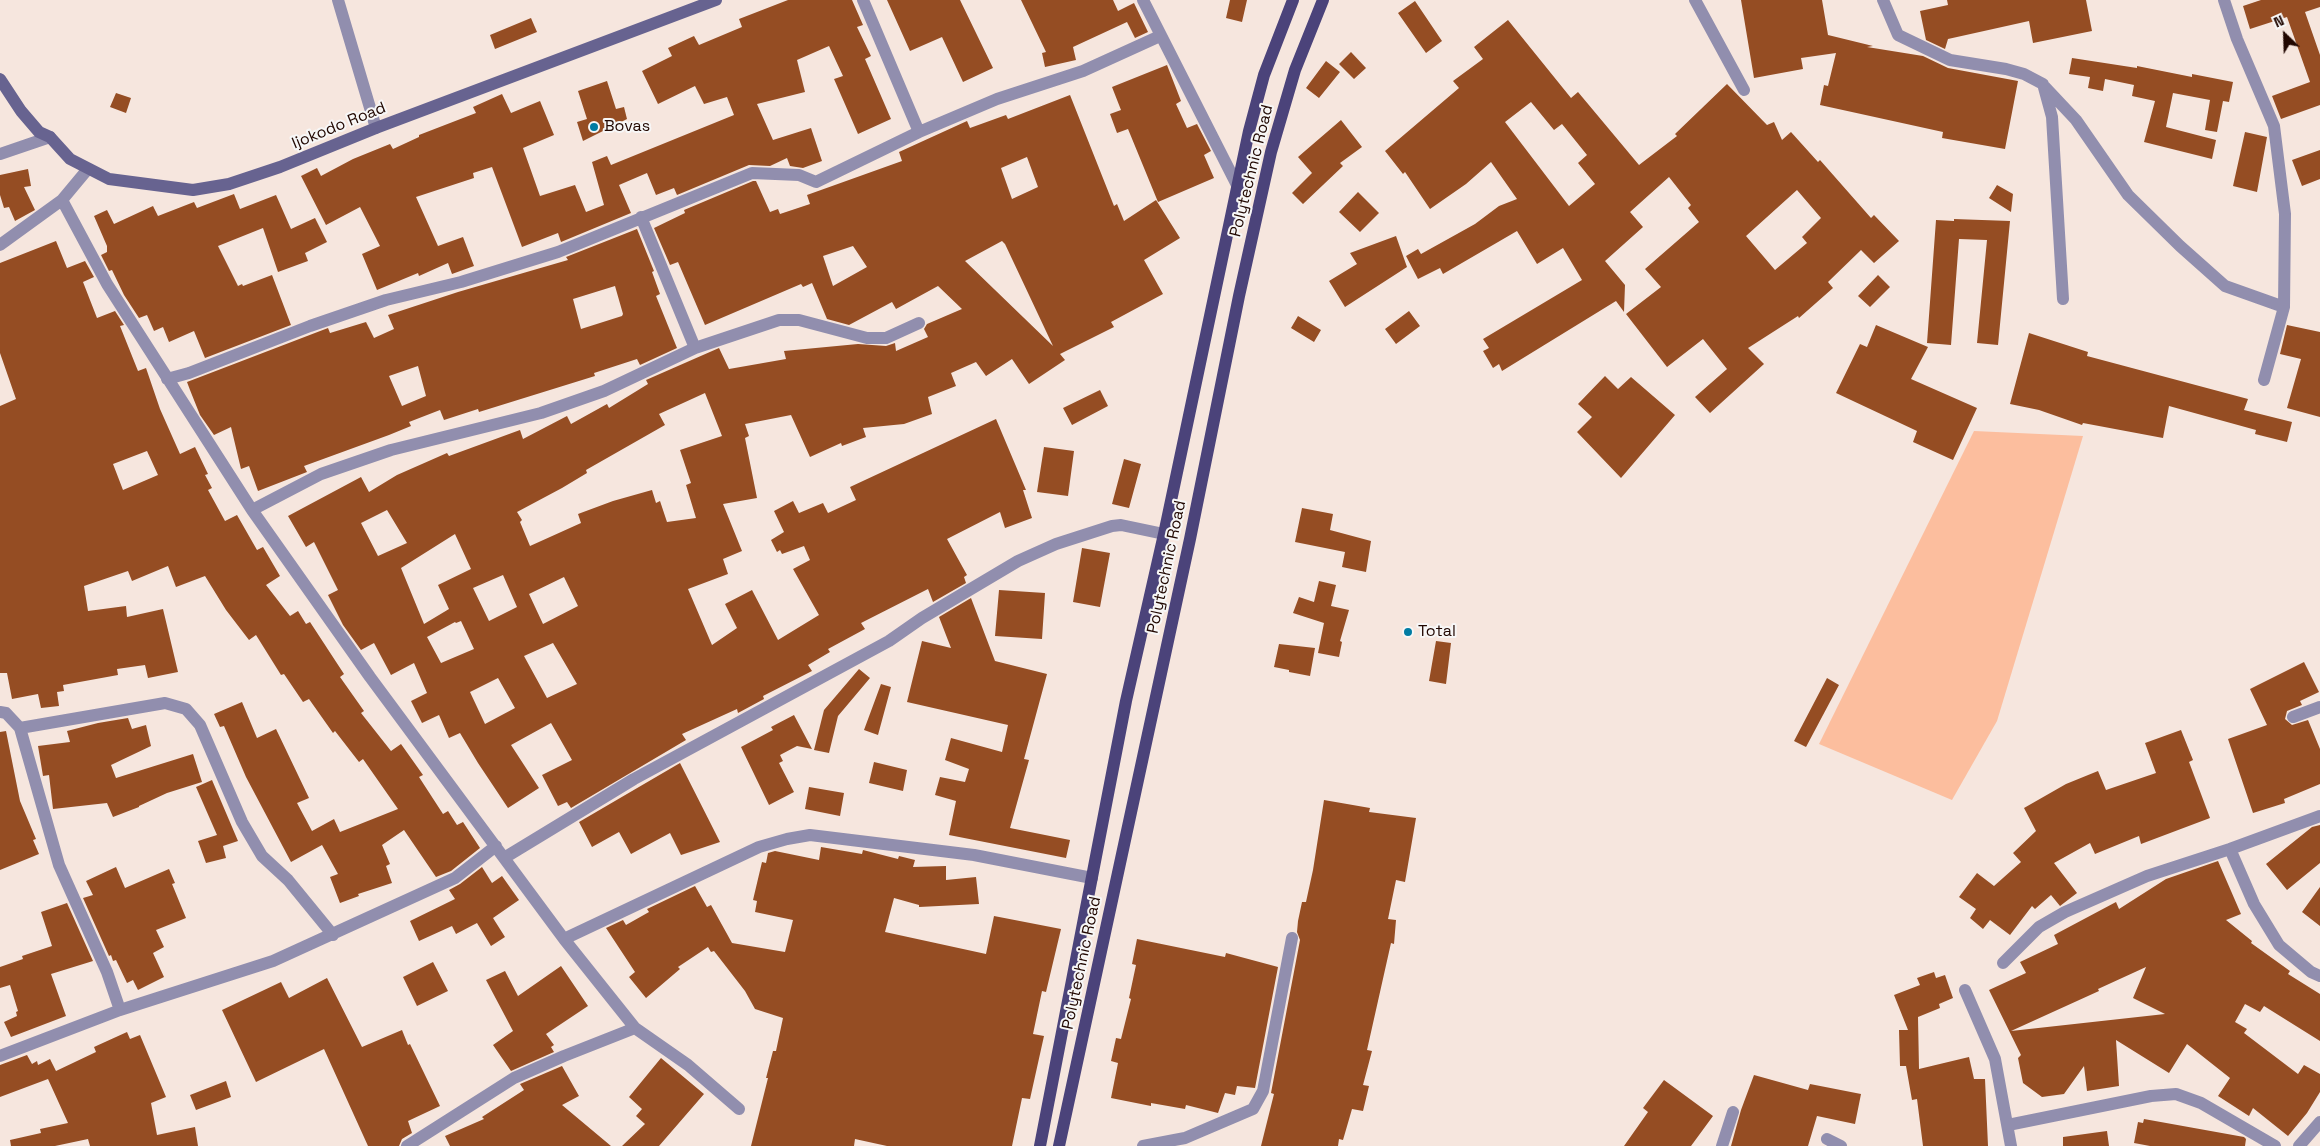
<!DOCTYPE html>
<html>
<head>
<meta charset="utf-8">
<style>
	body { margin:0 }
	#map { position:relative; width:2320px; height:1146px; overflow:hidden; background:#f6e6de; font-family:"Space Grotesk",sans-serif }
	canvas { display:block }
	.north { position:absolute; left:2260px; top:10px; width:50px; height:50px; -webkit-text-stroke:4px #f7f7f7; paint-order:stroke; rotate:336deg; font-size:14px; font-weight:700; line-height:20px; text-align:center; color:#210700 }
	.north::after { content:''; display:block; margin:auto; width:18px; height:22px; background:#210700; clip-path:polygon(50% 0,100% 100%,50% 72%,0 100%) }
</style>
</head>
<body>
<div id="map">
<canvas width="2320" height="1146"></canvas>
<div class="north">N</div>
</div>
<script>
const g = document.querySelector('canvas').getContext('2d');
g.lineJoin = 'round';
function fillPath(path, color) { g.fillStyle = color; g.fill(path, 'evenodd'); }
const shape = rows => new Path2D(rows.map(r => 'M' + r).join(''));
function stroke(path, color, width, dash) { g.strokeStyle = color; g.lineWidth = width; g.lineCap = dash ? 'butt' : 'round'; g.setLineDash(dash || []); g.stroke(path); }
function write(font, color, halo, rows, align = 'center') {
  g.font = font + ' "Space Grotesk",sans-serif'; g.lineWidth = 4; g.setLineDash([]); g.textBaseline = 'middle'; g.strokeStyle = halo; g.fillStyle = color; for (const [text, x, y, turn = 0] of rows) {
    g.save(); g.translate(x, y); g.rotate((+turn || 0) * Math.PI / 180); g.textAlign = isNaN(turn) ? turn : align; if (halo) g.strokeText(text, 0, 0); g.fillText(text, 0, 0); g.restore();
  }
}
const green = shape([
	[1974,431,2083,436,1997,721,1952,800,1819,744]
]);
const building = shape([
	[788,0,852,0,863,25,857,27,871,56,865,59,891,119,858,134,834,79,843,76,829,46,797,60,805,92,757,104,773,140,811,128,822,161,803,168,790,166,787,158,770,166,749,165,677,195,674,188,656,195,647,173,619,185,631,213,561,242,558,233,522,247,492,167,473,173,474,178,416,197,438,246,463,237,474,266,452,274,448,263,419,276,418,273,377,290,362,254,380,246,360,207,326,225,301,176,317,168,321,176,353,159,390,144,393,149,419,137,419,135,476,113,473,107,502,94,511,113,540,101,554,135,523,148,540,196,575,185,586,212,604,205,592,162,607,156,611,165,734,115,727,97,704,104,695,86,658,104,642,71,672,56,668,48,694,36,699,45,742,27,739,19],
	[887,0,960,0,993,68,963,82,942,37,910,51],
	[1021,0,1113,0,1118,11,1134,3,1148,32,1135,38,1127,22,1073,47,1076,60,1045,67,1042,53,1046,52],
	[1230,0,1247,0,1242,22,1226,18],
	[1741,0,1822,0,1828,35,1873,46,1867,47,1923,56,1948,68,2018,81,2005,149,1942,138,1943,132,1820,105,1824,85,1828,86,1836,53,1801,58,1803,69,1754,78],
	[1947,0,2086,0,2092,31,2033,43,2029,21,1948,39,1945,49,1926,40,1920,11,1948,5],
	[2261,0,2320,0,2320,7,2305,12,2320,55,2320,105,2281,119,2272,96,2310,82,2287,17,2250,29,2243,6],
	[1415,1,1442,41,1426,53,1398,13],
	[531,18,537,32,495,49,490,35],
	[1508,20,1571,98,1578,92,1639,165,1677,136,1675,134,1727,84,1767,125,1774,122,1782,140,1791,132,1818,162,1820,160,1871,218,1874,215,1899,241,1874,263,1861,250,1828,282,1833,288,1799,318,1798,316,1748,348,1764,364,1710,413,1695,397,1727,369,1703,339,1667,367,1626,314,1661,287,1645,269,1699,222,1688,208,1691,205,1669,177,1630,212,1643,227,1605,261,1625,285,1624,312,1616,301,1502,371,1499,364,1493,368,1483,351,1489,348,1483,339,1582,280,1563,248,1537,264,1517,231,1443,274,1440,268,1418,279,1406,256,1418,249,1421,254,1475,224,1499,206,1517,199,1491,162,1466,184,1430,209,1405,172,1403,174,1385,151,1459,88,1453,81,1483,59,1474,47],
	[1531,102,1554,130,1562,124,1587,155,1578,163,1595,184,1569,206,1505,122],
	[1797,190,1821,218,1802,237,1807,243,1775,270,1746,236],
	[1351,52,1366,68,1354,79,1339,64],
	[2072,58,2137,68,2137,66,2192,77,2192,74,2233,82,2229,102,2223,101,2217,132,2205,130,2210,100,2173,93,2166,127,2216,140,2212,159,2144,142,2155,101,2132,96,2134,85,2105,79,2103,91,2088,88,2090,77,2069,74],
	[1326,61,1340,72,1319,98,1306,88],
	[1167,65,1181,101,1176,104,1187,128,1197,124,1211,151,1204,155,1214,178,1158,202,1128,129,1117,133,1110,114,1121,110,1112,87],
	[607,81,616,109,624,107,627,119,583,141,577,122,587,119,578,91],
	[116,93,131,98,126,113,110,107],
	[1070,95,1114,206,1117,204,1124,221,1156,200,1180,238,1144,260,1163,294,1111,322,1114,327,1060,354,1065,360,1029,384,1012,359,986,376,976,362,951,373,956,386,928,397,932,414,904,424,863,428,866,437,842,446,841,443,810,457,791,415,745,424,749,436,745,438,757,498,723,504,742,551,723,559,728,574,688,589,712,645,737,628,725,604,752,590,778,640,819,615,793,569,810,560,804,546,782,554,780,550,777,552,771,540,784,532,774,511,793,501,799,513,823,503,828,513,856,500,850,487,996,419,1026,490,1023,490,1032,518,1005,528,1000,512,947,539,967,575,964,577,966,583,933,602,928,589,861,623,865,629,828,649,830,652,808,665,812,671,763,696,764,699,738,713,737,709,682,734,686,740,571,808,567,802,558,806,542,775,572,760,551,723,511,745,539,788,508,808,478,763,460,733,449,738,439,715,422,723,411,701,427,693,414,663,391,675,374,643,361,650,343,625,328,595,338,590,314,542,306,547,288,516,361,477,369,492,397,475,447,453,449,456,520,430,523,439,567,416,571,424,607,404,609,408,648,384,646,380,719,348,729,369,786,359,784,351,858,344,886,346,895,343,896,351,928,337,924,329,927,324,962,309,938,286,896,309,892,302,849,325,827,319,812,283,803,287,801,284,705,325,678,262,670,265,654,228,685,213,684,210,753,181,756,181,770,212,778,209,780,214,810,204,807,195,902,161,899,152,967,121,970,128,1006,115,1008,119],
	[1027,157,1038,187,1012,199,1001,168],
	[1002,241,1005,244,1053,346,965,261],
	[853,246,867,267,833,286,823,256],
	[705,393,722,436,680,450,691,483,686,485,696,518,667,522,660,501,656,503,652,490,613,501,578,514,581,523,530,546,520,522,522,520,517,512,562,488,587,473,586,470,665,425,659,414],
	[387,510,407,543,378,556,361,523],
	[455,534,471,569,438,585,449,609,424,624,401,568],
	[503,575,517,607,489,621,473,588],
	[564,577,578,606,543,624,529,594],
	[461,621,474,649,441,663,427,637,455,622,456,623],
	[553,643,577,684,547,698,524,656],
	[498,678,515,708,485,724,470,692],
	[1341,120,1362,147,1340,163,1343,166,1303,204,1292,193,1312,173,1298,157],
	[2245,132,2267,137,2257,192,2233,186],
	[2320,150,2320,179,2302,186,2292,160],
	[28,169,31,186,24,187,35,210,15,221,9,207,4,208,0,195,0,175],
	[1997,185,2013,194,2011,212,1989,198],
	[1358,192,1379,213,1360,232,1339,212],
	[234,194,240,209,276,195,291,229,315,218,327,242,305,253,308,261,278,272,263,228,218,246,238,286,242,284,243,286,272,275,291,325,205,358,194,331,169,342,163,327,154,331,147,315,139,318,124,295,112,270,109,271,101,255,107,252,107,246,94,216,107,210,114,224,153,206,158,216,194,202,197,208],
	[1954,219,2010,221,1998,345,1977,343,1987,240,1959,239,1951,345,1927,343,1936,220,1954,221],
	[637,229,654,271,652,272,660,294,656,296,677,348,640,365,637,359,594,373,595,376,479,412,478,409,444,420,440,410,409,422,411,426,389,435,304,466,307,472,258,491,249,466,241,469,231,427,214,435,200,415,190,390,187,382,328,328,330,333,366,322,374,338,394,329,388,315,458,292,568,260,566,257],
	[615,286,623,314,622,316,581,329,573,299],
	[418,366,426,396,402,406,389,376],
	[1396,236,1407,267,1345,307,1329,281,1357,264,1350,253],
	[56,241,67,268,85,261,94,277,83,282,97,318,115,311,124,325,120,326,138,371,146,368,160,409,180,454,195,447,208,474,205,475,212,488,208,490,225,521,237,515,257,550,263,547,280,576,266,585,290,616,298,611,306,624,310,622,344,674,340,677,364,711,361,713,391,751,401,744,423,775,419,777,443,814,448,811,457,825,463,822,480,848,451,871,436,877,404,830,382,845,390,864,386,866,392,883,358,894,359,896,340,903,330,877,338,874,322,845,291,862,246,777,224,726,220,727,214,714,242,702,257,738,276,729,309,798,297,803,312,831,334,819,340,832,398,809,363,759,359,762,335,731,333,733,309,699,303,702,284,674,281,675,256,635,249,640,226,610,205,576,176,587,168,566,132,581,128,571,84,586,88,611,126,606,127,617,163,609,178,672,148,678,145,665,117,669,118,675,63,685,64,691,57,692,59,706,41,708,38,694,12,699,7,673,0,673,0,406,16,399,0,353,0,263],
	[147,451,158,475,123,490,113,464],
	[1878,275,1890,287,1870,307,1858,296],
	[1409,311,1420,326,1396,344,1385,329],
	[1298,316,1321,330,1314,342,1291,328],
	[1876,325,1928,347,1911,379,1977,408,1953,460,1913,442,1917,431,1836,393,1860,344,1867,347],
	[2287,325,2320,332,2320,417,2287,408,2301,359,2280,354],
	[2029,333,2088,352,2087,356,2248,399,2244,410,2292,422,2287,442,2255,434,2256,430,2169,406,2163,438,2083,423,2082,425,2039,410,2010,404],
	[1605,376,1618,389,1631,377,1675,415,1621,478,1577,432,1592,417,1578,404],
	[1100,390,1108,406,1072,425,1063,408],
	[1044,447,1074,451,1068,496,1037,492],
	[1124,459,1141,464,1129,508,1112,504],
	[1302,508,1333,514,1330,530,1371,541,1366,572,1342,567,1345,552,1295,542],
	[1082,548,1110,553,1100,607,1073,602],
	[1319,581,1336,585,1331,606,1349,610,1340,641,1342,642,1339,657,1318,653,1324,623,1293,613,1299,597,1314,602],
	[999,590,1045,593,1042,639,995,636],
	[971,598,995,661,1047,674,1024,759,1029,760,1010,828,1070,840,1066,858,949,835,956,801,935,795,940,777,965,782,969,769,945,760,951,738,1002,752,1008,725,907,702,922,641,951,648,939,617],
	[1436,641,1451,643,1446,684,1429,681],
	[1279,644,1315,648,1310,676,1289,672,1289,670,1274,667],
	[2304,662,2319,692,2300,701,2302,705,2287,711,2285,719,2292,725,2308,720,2320,749,2320,784,2284,799,2285,803,2253,813,2228,739,2267,725,2250,689],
	[859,669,870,678,838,716,829,753,814,750,824,710],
	[1827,678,1839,685,1806,747,1794,741],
	[881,684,891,687,878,735,864,730],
	[794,715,812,749,797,746,780,755,783,761,779,763,794,792,769,805,741,747,773,730,771,727],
	[128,718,132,729,146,725,151,746,111,765,116,778,193,754,202,782,167,793,139,806,139,807,113,817,107,803,53,809,49,775,43,776,38,746,70,742,67,731,98,723],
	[2181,730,2193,760,2189,762,2210,818,2141,844,2139,836,2095,854,2090,843,2054,863,2077,893,2060,906,2051,895,2035,909,2032,906,2010,935,1990,920,1983,929,1970,918,1976,909,1959,897,1977,873,1994,886,2021,862,2013,853,2036,831,2024,808,2066,784,2098,771,2106,790,2156,773,2145,743],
	[6,731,20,801,36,839,33,840,39,854,0,870,0,732],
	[874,762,907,770,903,791,869,783],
	[680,763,720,842,681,855,670,833,631,854,619,832,592,847,579,822],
	[212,780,238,841,223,846,226,858,206,863,198,841,217,835,196,787],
	[809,787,844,793,840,816,805,809],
	[1324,800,1370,808,1369,812,1416,818,1405,882,1396,880,1388,919,1396,920,1394,944,1391,943,1367,1050,1372,1051,1363,1085,1369,1086,1363,1111,1352,1109,1343,1140,1339,1139,1338,1146,1261,1146,1274,1094,1271,1093,1300,940,1297,932,1298,921,1302,902,1306,902,1313,870],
	[2320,825,2320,863,2287,890,2266,864,2312,827],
	[821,847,862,854,863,850,898,859,899,856,915,860,913,867,946,866,946,880,976,877,979,904,919,907,919,905,894,898,885,932,986,954,994,916,1061,929,1046,992,1042,991,1033,1034,1044,1036,1030,1099,1022,1098,1012,1146,887,1146,855,1139,854,1146,751,1146,768,1078,766,1078,773,1051,776,1051,783,1018,755,1009,745,991,714,951,711,952,708,947,678,967,680,969,646,998,629,977,635,972,606,928,623,920,626,925,649,912,647,909,695,886,707,907,711,905,732,943,785,952,793,920,755,912,757,901,753,900,762,862,766,863,768,853,775,851,819,860],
	[2218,861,2241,914,2226,920,2252,941,2251,943,2290,971,2288,974,2320,994,2320,1041,2264,1006,2260,1012,2245,1004,2235,1022,2247,1029,2244,1033,2298,1074,2304,1065,2320,1074,2320,1092,2307,1113,2288,1136,2253,1108,2249,1116,2218,1096,2230,1078,2187,1044,2169,1073,2116,1040,2119,1086,2087,1091,2084,1066,2064,1094,2042,1097,2023,1083,2018,1058,2021,1055,1989,990,2026,973,2020,962,2058,944,2054,935,2116,902,2119,909,2166,879],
	[2146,967,2133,998,2165,1014,2011,1031,2099,991,2098,989],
	[116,867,125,888,169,869,175,883,172,884,186,918,156,930,164,947,153,953,164,977,138,990,133,980,127,983,116,960,113,961,111,955,109,956,83,898,93,895,86,881],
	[482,867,492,883,502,876,519,900,493,918,505,937,491,946,477,923,456,934,452,926,419,941,410,921,455,899,449,890,460,884],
	[2320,887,2320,926,2302,912],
	[67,903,93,961,51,974,66,1016,11,1037,4,1022,17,1016,16,1012,18,1011,10,985,0,988,0,967,23,959,22,956,52,946,41,912],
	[1137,939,1225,957,1226,953,1278,967,1255,1088,1237,1086,1235,1095,1225,1093,1218,1113,1186,1105,1185,1109,1151,1103,1151,1106,1111,1098,1118,1063,1111,1061,1116,1038,1121,1039,1131,999,1129,998,1136,965,1132,964],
	[433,962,448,991,417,1006,403,977],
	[561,966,588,1006,546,1034,554,1045,551,1047,554,1052,511,1071,493,1045,513,1031,486,980,505,971,518,996],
	[1934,972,1936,978,1945,975,1953,998,1939,1004,1940,1008,1918,1017,1919,1069,1969,1057,1974,1079,1985,1079,1988,1146,1923,1146,1917,1099,1912,1100,1906,1066,1900,1066,1899,1030,1908,1030,1894,995,1920,985,1917,978],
	[327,978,362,1047,402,1030,408,1045,410,1044,440,1106,408,1121,412,1133,402,1139,399,1146,368,1146,324,1049,256,1082,222,1010,281,982,289,998],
	[127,1032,130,1039,140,1035,166,1097,151,1103,157,1135,195,1127,198,1146,90,1146,88,1139,55,1146,11,1146,10,1140,41,1133,40,1129,68,1123,48,1079,0,1097,0,1065,27,1055,32,1064,37,1061,38,1065,50,1059,56,1071,96,1052,94,1047],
	[661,1058,704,1094,659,1146,622,1146,645,1124,636,1116,642,1109,629,1097],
	[562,1066,579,1096,562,1105,611,1146,450,1146,445,1136,484,1119,482,1117,524,1090,520,1084],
	[1754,1075,1808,1090,1810,1084,1861,1094,1855,1124,1817,1116,1808,1146,1731,1146,1741,1110],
	[1664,1080,1713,1116,1691,1146,1624,1146,1648,1112,1643,1108],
	[226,1081,231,1097,196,1110,190,1095],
	[2144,1119,2244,1137,2246,1139,2245,1146,2150,1146,2134,1143,2138,1122,2143,1123],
	[2107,1131,2109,1146,2063,1146,2063,1137]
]);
const minor = shape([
	[338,0,376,128],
	[863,0,919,132],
	[1143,0,1238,187],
	[1695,0,1744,90],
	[1883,0,1898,35,1950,60,2006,69,2024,74,2043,84,2052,117,2063,299],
	[2224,0,2237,39,2274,126,2285,214,2284,307,2264,380],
	[2045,87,2076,120,2128,195,2180,246,2225,286,2284,307],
	[0,154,50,137],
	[62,200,107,284,252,510,370,677,564,939,635,1028,688,1065,739,1109],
	[641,217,695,348],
	[0,245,62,200,87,170],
	[167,379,189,373,310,326,386,300,461,282,558,252,752,173,799,175,816,182,919,132,997,99,1083,71,1160,36],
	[252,510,321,474,391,450,541,413,604,391,695,348,779,320,799,320,867,338,886,338,919,323],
	[0,712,6,713,20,728,59,865,107,972,120,1010],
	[2293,717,2320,707],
	[20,728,165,703,186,709,200,725,242,822,262,856,288,880,333,935],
	[2230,849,2254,904,2279,945,2311,972,2320,976],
	[504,858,634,779,889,641,922,618,1018,561,1056,544,1112,526,1121,525,1164,534],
	[564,939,759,847,787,839,810,835,974,855,1092,878],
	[2003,963,2039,927,2065,912,2147,876,2230,849,2320,816],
	[1965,990,1995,1059,2011,1146],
	[0,1056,120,1010,273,961,455,878,496,846],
	[2008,1125,2151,1096,2176,1094,2201,1103,2275,1146],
	[1827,1139,1841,1146],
	[407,1146,514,1078,564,1056,635,1028],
	[1143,1146,1185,1138,1253,1109,1263,1091,1292,938],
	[1722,1146,1733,1112],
	[2299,1146,2320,1122]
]);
const secondary = shape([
	[0,79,21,111,39,132,50,137,70,159,109,179,193,190,229,184,280,167,376,128,716,0]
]);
const primary = shape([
	[1040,1146,1126,701,1164,534,1249,131,1264,75,1293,0],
	[1059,1146,1190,539,1239,296,1271,152,1295,70,1323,0]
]);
const markers = [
	[594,127,5,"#007ca3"],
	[1408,632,5,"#007ca3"]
];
const streetNames = [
	["Ijokodo Road",339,126,-22],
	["Polytechnic Road",1252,171,-76],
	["Polytechnic Road",1167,567,-78],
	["Polytechnic Road",1082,963,-78]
];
const poiNames = [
	["Bovas",604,127],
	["Total",1418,632]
];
fillPath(green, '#fcbe9e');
fillPath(building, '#954d23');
stroke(minor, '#918eae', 12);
stroke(secondary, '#676390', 12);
stroke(primary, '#4b437a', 12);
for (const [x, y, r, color] of markers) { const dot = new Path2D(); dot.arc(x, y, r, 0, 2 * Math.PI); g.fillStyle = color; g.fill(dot); stroke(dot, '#f7f7f7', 2); }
write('16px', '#210700', '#f7f7f7', streetNames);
write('16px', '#210700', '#f7f7f7', poiNames, 'left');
</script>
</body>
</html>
